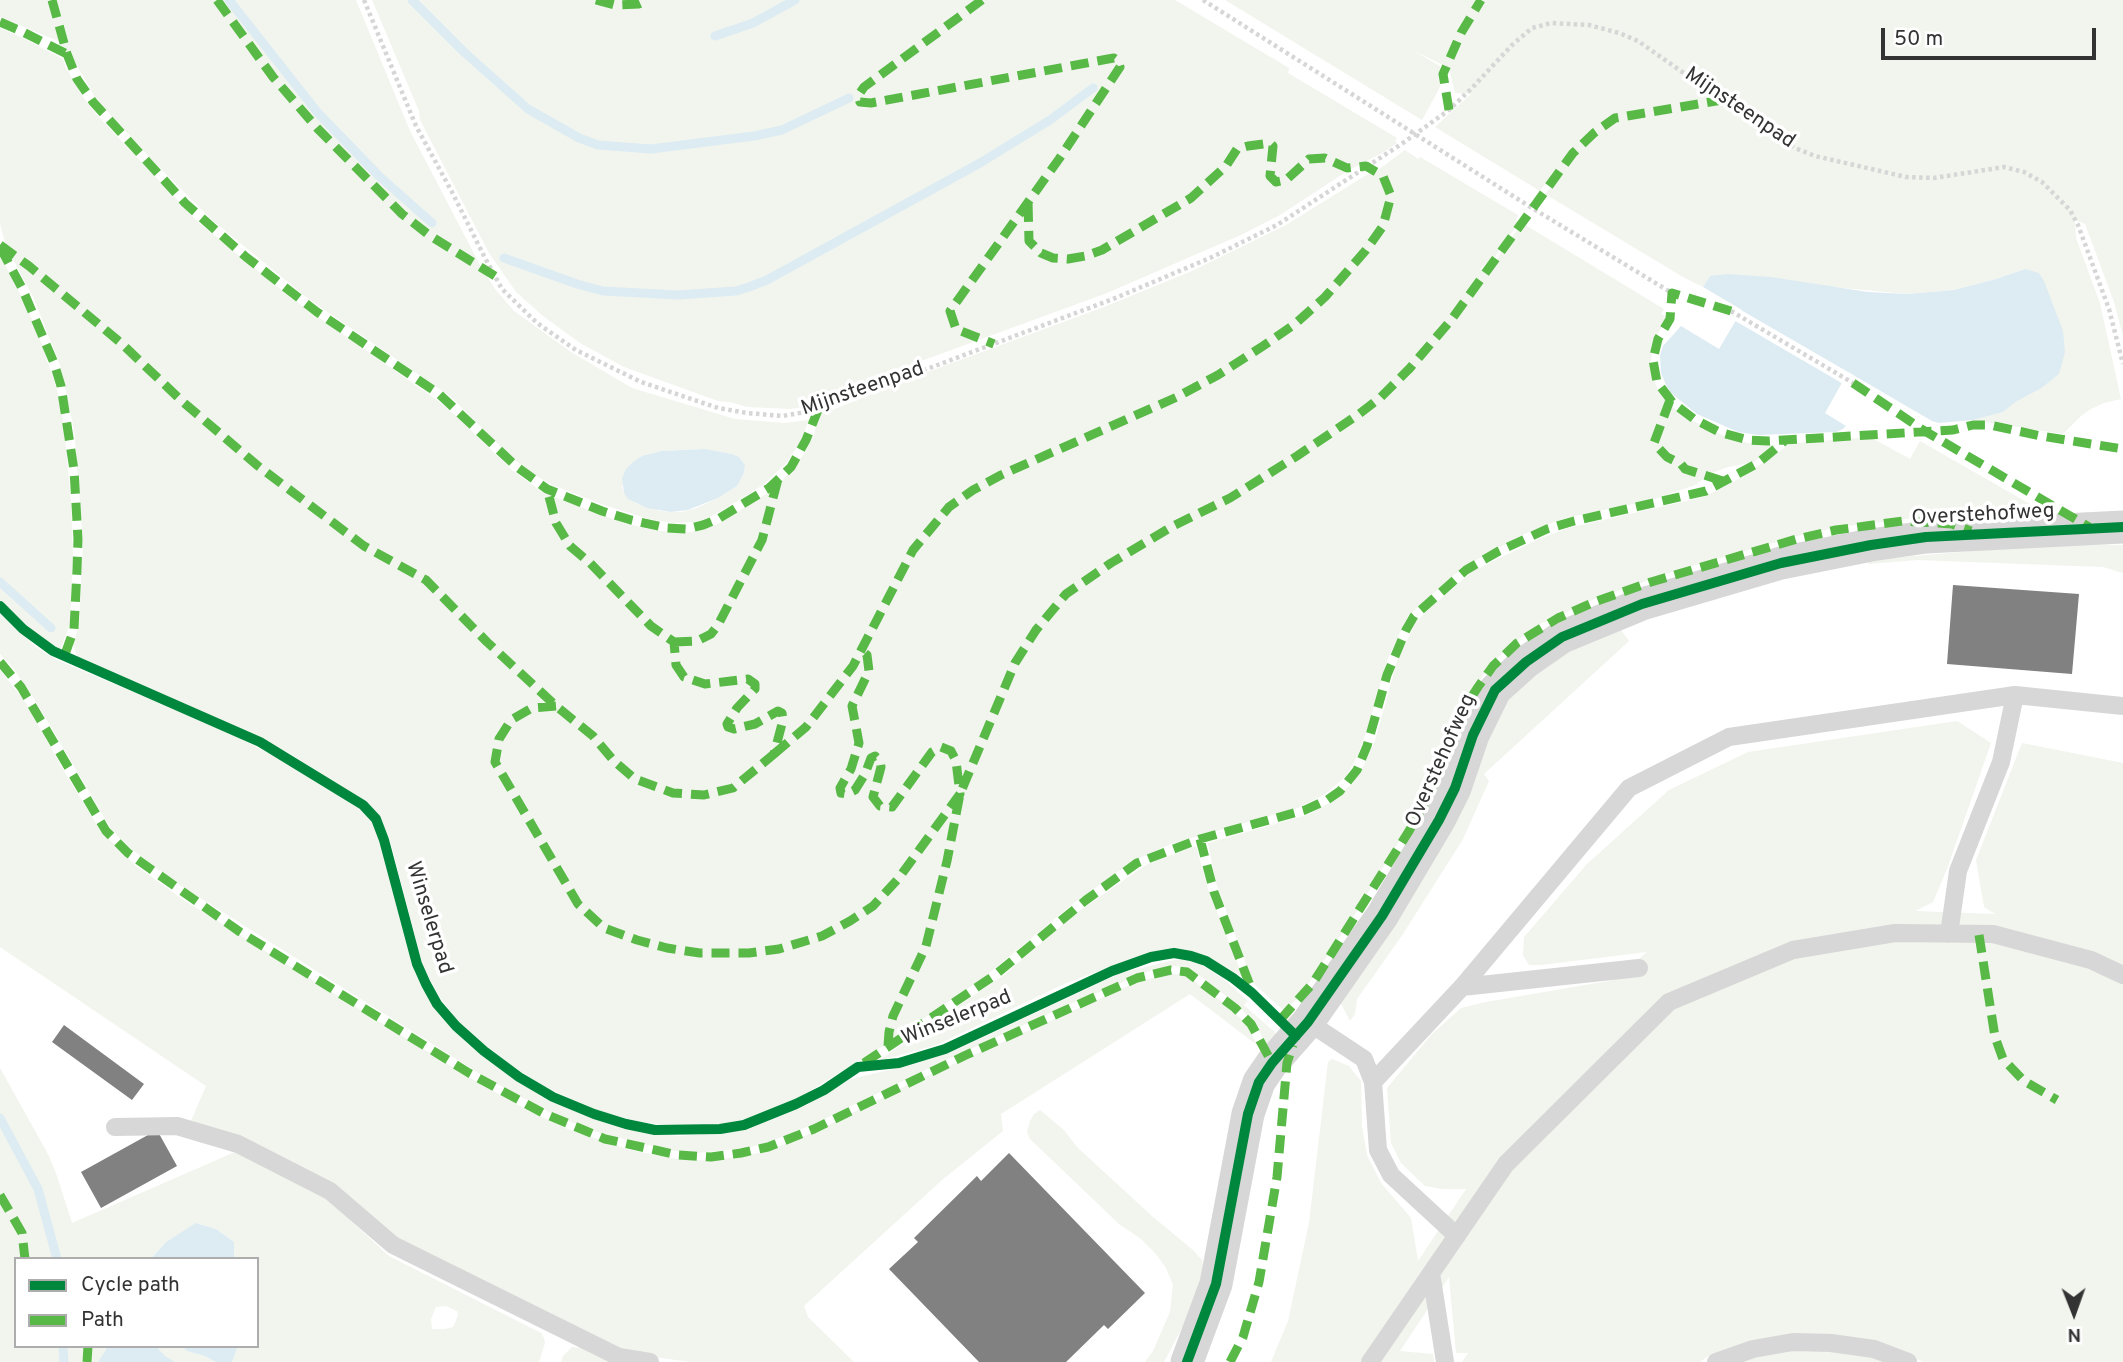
<!DOCTYPE html>
<html>
<head>
<meta charset="utf-8">
<style>
	body { margin:0 }
	#map { position:relative; width:2123px; height:1362px; overflow:hidden; background:#fff; font-family:Overpass,sans-serif }
	canvas { display:block }
	.legend { position:absolute; left:14px; top:1257px; width:245px; height:91px; box-sizing:border-box; background:#fff; border:2px solid #adadad; margin:0; padding:9px 12px; list-style:none; font-size:21px; color:#333 }
	.legend li { display:flex; align-items:center; gap:14px; height:35px }
	.legend b { width:35px; border:2px solid #adadad }
	.north { position:absolute; left:2039px; top:1278px; width:70px; height:70px; -webkit-text-stroke:5px #fff; paint-order:stroke; rotate:179deg; font-size:19px; font-weight:700; line-height:28px; text-align:center; color:#333 }
	.north::after { content:''; display:block; margin:auto; width:24px; height:32px; background:#333; clip-path:polygon(50% 0,100% 100%,50% 72%,0 100%) }
	.scale { position:absolute; left:1881px; top:28px; width:215px; height:32px; box-sizing:border-box; border:4px solid #333; border-top:0; padding-left:9px; font-size:21px; line-height:24px; white-space:nowrap; color:#333; -webkit-text-stroke:5px #fff; paint-order:stroke }
</style>
</head>
<body>
<div id="map">
<canvas width="2123" height="1362"></canvas>
<ul class="legend">
<li><b style="height:9px;background:#00873e"></b>Cycle path</li>
<li><b style="height:9px;background:#58b947"></b>Path</li>
</ul>
<div class="north">N</div>
<div class="scale">50 m</div>
</div>
<script>
const g = document.querySelector('canvas').getContext('2d');
g.lineJoin = 'round';
function fillPath(path, color) { g.fillStyle = color; g.fill(path, 'evenodd'); }
const shape = rows => new Path2D(rows.map(r => 'M' + r).join(''));
function stroke(path, color, width, dash) { g.strokeStyle = color; g.lineWidth = width; g.lineCap = dash ? 'butt' : 'round'; g.setLineDash(dash || []); g.stroke(path); }
function write(font, color, halo, rows, align = 'center') {
  g.font = font + ' Overpass,sans-serif'; g.lineWidth = 7; g.setLineDash([]); g.textBaseline = 'middle'; g.strokeStyle = halo; g.fillStyle = color; for (const [text, x, y, turn = 0] of rows) {
    g.save(); g.translate(x, y); g.rotate((+turn || 0) * Math.PI / 180); g.textAlign = isNaN(turn) ? turn : align; if (halo) g.strokeText(text, 0, 0); g.fillText(text, 0, 0); g.restore();
  }
}
const green = shape([
	[0,0,356,0,410,131,481,267,495,289,514,311,571,352,632,388,735,419,784,423,809,420,800,443,786,463,763,485,726,508,708,518,695,522,674,523,649,519,607,506,552,485,530,472,511,457,451,397,306,297,211,219,153,161,96,99,75,62,58,41,0,17],
	[705,449,732,454,739,457,745,465,744,473,737,486,718,498,697,508,682,512,671,512,660,511,637,504,624,493,622,487,633,462,643,456,660,451],
	[372,0,1175,0,1289,68,1288,73,1397,138,1395,141,1397,143,1384,152,1349,170,1280,215,1243,234,1107,293,905,367,824,399,816,405,791,409,747,407,730,402,718,401,624,367,580,343,543,316,516,292,489,253,420,120,419,111],
	[1225,0,2123,0,2123,336,2114,302,2085,224,2075,220,2076,238,2100,303,2121,399,2104,403,2091,409,2082,415,2063,434,1973,420,2003,412,2017,401,2040,389,2025,269,1996,279,1954,290,1908,294,1710,276,1703,287,1683,277,1545,194,1558,179,1553,174,1540,191,1435,127,1471,94,1455,93,1449,68,1412,50,1440,66,1440,87,1422,120],
	[0,28,23,38,63,59,65,66,83,97,97,115,198,222,291,298,437,400,456,416,513,471,537,488,557,498,624,523,653,530,683,533,703,530,722,522,766,494,779,485,804,454,814,435,819,413,832,410,925,373,1104,307,1192,271,1286,225,1368,174,1374,173,1405,150,1418,159,1420,157,1518,215,1516,220,1519,222,1495,256,1480,269,1489,275,1500,254,1522,223,1664,309,1661,314,1668,317,1654,340,1650,366,1653,379,1660,393,1674,408,1691,420,1731,439,1753,444,1776,445,1754,462,1728,467,1712,473,1695,485,1652,500,1565,518,1524,534,1462,568,1408,616,1388,658,1370,720,1358,755,1346,776,1324,795,1298,808,1171,844,1133,861,1075,902,982,979,883,1046,795,1100,755,1117,716,1125,677,1126,639,1122,593,1109,541,1085,486,1048,460,1024,441,999,423,967,390,840,380,817,364,801,289,753,258,737,78,659,73,644,79,626,83,540,74,429,60,365,34,299,6,246,0,224],
	[0,255,25,303,40,339,58,393,64,425,71,502,73,554,70,625,60,649,42,639,0,600],
	[1870,437,1910,459,1920,441,2051,516,1973,520,1923,517,1839,527,1798,536,1678,570,1597,598,1536,626,1507,649,1490,666,1476,685,1460,714,1430,788,1428,788,1421,805,1357,911,1302,994,1284,1011,1253,983,1216,883,1208,843,1310,814,1329,803,1353,783,1364,765,1375,741,1397,661,1416,622,1433,605,1473,571,1539,539,1568,528,1704,497,1742,477,1787,446,1795,443],
	[2054,544,2123,545,2123,573,2103,567,1917,560,1869,564,1868,560],
	[0,613,36,647,55,659,232,734,279,759,361,810,372,823,381,844,415,973,428,998,439,1013,465,1042,506,1074,540,1096,602,1122,645,1133,679,1136,733,1132,751,1128,807,1105,851,1079,914,1064,958,1049,1121,973,1174,960,1188,959,1199,963,1226,981,1248,1001,1244,1005,1279,1036,1268,1048,1257,1027,1240,1007,1202,977,1185,967,1174,966,1152,970,1061,1008,942,1062,812,1125,769,1142,747,1148,696,1153,668,1150,597,1132,560,1118,488,1079,175,882,126,845,111,829,35,700,13,668,0,654],
	[1618,626,1629,641,1484,774,1489,781,1463,839,1403,934,1357,999,1355,1014,1350,1021,1339,1000,1505,700,1538,666],
	[0,670,26,703,61,766,100,830,136,866,182,899,470,1078,529,1111,568,1129,630,1150,677,1159,712,1161,758,1153,780,1146,819,1130,909,1084,1135,983,1162,975,1174,974,1187,976,1221,1001,1245,1022,1257,1045,1190,994,1001,1114,1003,1131,942,1180,804,1306,808,1317,854,1362,689,1362,621,1352,397,1241,334,1186,190,1123,206,1086,0,947],
	[1957,721,1991,743,1947,869,1933,902,1915,911,1995,914,1984,907,1976,860,2022,743,2123,763,2123,1362,1923,1362,1877,1342,1751,1343,1708,1356,1700,1362,1462,1362,1468,1353,1456,1353,1449,1277,1400,1351,1433,1354,1434,1362,1271,1362,1288,1321,1309,1223,1328,1062,1332,1059,1349,1066,1361,1081,1362,1126,1367,1155,1381,1183,1411,1218,1418,1261,1466,1189,1442,1189,1425,1186,1401,1163,1391,1143,1387,1088,1432,1034,1461,1008,1486,1002,1614,980,1647,952,1541,965,1529,965,1523,955,1524,937,1587,864,1669,790,1748,752],
	[1196,846,1208,889,1243,977,1219,963,1195,953,1173,950,1150,952,1064,984,937,1045,878,1061,1005,974,1075,914,1134,873,1148,864],
	[0,1068,49,1156,57,1176,72,1223,235,1152,325,1197,389,1256,541,1333,544,1338,545,1343,539,1362,232,1362,238,1346,257,1346,257,1259,234,1259,234,1242,216,1229,197,1223,166,1242,151,1259,16,1259,16,1346,108,1346,98,1362,0,1362],
	[446,1306,457,1311,458,1314,455,1323,453,1327,445,1329,432,1329,431,1319,436,1307],
	[1040,1110,1064,1130,1077,1147,1153,1217,1193,1250,1202,1260,1204,1271,1183,1326,1164,1362,1145,1362,1153,1351,1170,1312,1173,1285,1166,1268,1155,1253,1141,1239,1119,1224,1030,1139,1027,1132,1030,1121,1034,1114],
	[156,1346,182,1346,187,1351,205,1356,216,1362,175,1362,165,1356],
	[572,1347,581,1348,615,1362,561,1362,563,1356],
	[1793,1348,1831,1349,1873,1356,1889,1362,1733,1362]
]);
const water = shape([
	[2025,269,2039,273,2044,281,2063,331,2065,352,2059,374,2040,389,2017,401,2003,412,1973,420,1939,423,1932,421,1848,372,1825,413,1846,426,1843,429,1836,432,1758,435,1738,432,1697,414,1671,393,1666,385,1661,373,1660,355,1663,346,1681,326,1719,349,1742,310,1703,287,1710,276,1728,274,1771,277,1868,292,1908,294,1954,290,1996,279],
	[705,449,732,454,739,457,745,465,744,473,737,486,718,498,688,510,671,512,647,508,628,499,624,493,622,478,626,469,633,462,642,456,661,451],
	[196,1223,216,1229,234,1242,234,1259,151,1259,166,1242],
	[108,1346,156,1346,165,1356,175,1362,98,1362],
	[182,1346,238,1346,232,1362,216,1362,205,1356,187,1351]
]);
const pier = shape([
	[1734,306,1848,372,1856,377,1854,380,1849,377,1845,385,1732,319,1737,311,1733,309]
]);
const stream = shape([
	[229,0,318,113,379,176,432,223],
	[412,0,464,52,528,109,579,138,598,145,651,149,754,136,782,130,849,98],
	[715,36,753,23,795,0],
	[504,258,577,284,603,291,678,295,736,291,749,287,767,280,980,163,1050,120,1093,88],
	[0,582,51,628],
	[0,1118,38,1189,57,1259],
	[63,1346,64,1362]
]);
const building = shape([
	[1953,585,2079,594,2072,674,1947,664],
	[64,1025,144,1084,132,1100,52,1042],
	[157,1130,177,1166,101,1208,81,1172],
	[1009,1153,1145,1293,1108,1329,1104,1325,1066,1362,979,1362,889,1269,918,1242,914,1238,977,1176,981,1181]
]);
const path = shape([
	[364,0,416,126,452,192,484,256,502,289,537,323,576,350,641,382,718,408,747,413,782,416,818,410,1113,299,1210,258,1277,225,1400,145,1449,110,1472,88,1512,45,1532,28,1551,23,1589,25,1619,33,1638,41,1741,113,1795,148,1815,156,1906,177,1934,178,2004,167,2024,172,2042,182,2070,210,2078,225,2109,309,2123,364],
	[1203,0,1532,208,1672,293],
	[1731,311,1853,383]
]);
const service = shape([
	[1949,934,1958,871,2001,762,2015,695],
	[1462,987,1639,968],
	[1308,1022,1364,1059,1373,1082,1378,1150,1391,1175,1457,1236],
	[1373,1082,1462,987,1629,788,1729,737,2015,695,2123,706],
	[115,1127,177,1126,238,1144,330,1191,393,1245,619,1357,650,1362],
	[1431,1273,1445,1362],
	[1370,1362,1506,1164,1669,1002,1793,950,1895,933,1993,934,2091,960,2123,975],
	[1716,1362,1753,1349,1793,1342,1831,1343,1874,1349,1908,1362]
]);
const minor = shape([
	[1187,1362,1216,1284,1248,1114,1259,1082,1272,1063,1308,1022,1382,916,1439,820,1455,788,1473,735,1495,690,1526,662,1562,637,1642,604,1781,563,1871,545,1926,537,2123,527]
]);
const quiet = shape([
	[52,0,67,54,77,79,93,102,185,203,246,257,317,312,439,394,517,467,547,489,602,511,631,520,667,528,686,529,703,525,718,519,769,488,791,467,806,440,818,410],
	[217,0,273,77,318,129,402,214,429,235,495,276],
	[596,0,615,5,639,4,648,0],
	[982,0,864,87,858,96,860,102,871,103,1108,59,1114,58,1118,61,1120,67,1059,159,950,311,956,329,994,344],
	[0,22,21,31,67,54],
	[1449,110,1443,74,1461,33,1481,0],
	[0,245,29,266,121,343,183,402,258,466,364,546,426,580,487,642,556,706,593,736,614,761,635,779,673,793,704,795,733,788,774,754,783,720,782,713,778,711,755,724,734,729,728,727,727,724,737,708,755,689,755,684,748,679,705,684,684,677,676,665,674,642,651,626,590,563,570,546,556,523,547,489],
	[0,247,22,288,54,363,61,386,74,470,78,539,77,570,74,629,64,657],
	[1731,311,1672,293,1670,319,1658,339,1653,360,1657,382,1673,403,1694,419,1719,432,1748,440,1768,441,1953,430,1973,425,1990,425,2041,436,2123,449],
	[1853,383,1923,430,2089,527],
	[1670,400,1654,443,1667,457,1681,464,1685,469,1723,481],
	[674,642,697,641,711,634,718,625,762,540,778,479],
	[0,662,21,687,106,831,128,853,240,932,469,1073,543,1113,605,1139,678,1155,711,1157,741,1153,768,1147,814,1129,966,1055,1137,978,1171,970,1187,972,1235,1008,1251,1024,1272,1063],
	[556,706,532,708,511,720,499,739,495,762,578,904,604,928,637,940,667,948,700,953,749,953,779,949,822,936,850,921,873,906,898,879,960,794,956,761,951,751,941,747,932,752,892,807,880,806,873,797,881,767,880,761,875,756,871,758,865,774,855,790,847,794,841,793,840,788,851,769,859,743,852,706,869,671,867,655,861,650],
	[774,754,806,727,853,666,913,550,949,507,973,490,1001,475,1177,397,1218,375,1263,346,1295,324,1325,297,1366,250,1383,226,1391,196,1383,176,1366,166,1347,168,1325,158,1309,159,1286,180,1276,182,1270,176,1273,146,1270,143,1248,146,1237,149,1226,166,1191,198,1102,250,1085,256,1068,259,1053,258,1041,253,1029,241,1028,201],
	[1200,839,1214,892,1251,988],
	[1979,935,1995,1037,2003,1059,2024,1081,2057,1100],
	[1280,1020,1313,983,1409,831,1428,797,1465,707,1478,687,1493,666,1517,643,1558,618,1597,601,1651,582,1797,539,1836,530,1903,521,1952,524,1971,531],
	[888,1046,889,1032,893,1016,926,946,947,861,960,794,1015,663,1036,630,1066,594,1111,563,1173,526,1230,498,1297,456,1359,414,1381,397,1410,368,1451,320,1573,153,1594,133,1615,118,1722,100],
	[864,1063,995,975,1086,900,1137,863,1200,839,1305,810,1327,800,1340,791,1357,770,1367,746,1387,675,1406,630,1414,616,1466,570,1499,551,1547,529,1574,521,1706,491,1758,463,1786,440],
	[0,1195,22,1233,25,1259],
	[87,1362,88,1346],
	[1230,1362,1243,1337,1259,1282,1277,1177,1287,1063,1293,1045]
]);
const cycleway = shape([
	[0,606,23,629,53,651,260,742,363,805,376,819,384,840,417,964,426,984,437,1004,456,1026,484,1051,519,1077,553,1097,594,1114,626,1124,655,1130,720,1129,744,1125,796,1104,824,1090,858,1067,899,1063,945,1049,1112,971,1151,957,1174,953,1191,956,1206,961,1233,978,1252,993,1296,1036],
	[1187,1362,1216,1284,1248,1114,1259,1082,1272,1063,1308,1022,1382,916,1439,820,1455,788,1473,735,1495,690,1526,662,1562,637,1642,604,1781,563,1871,545,1926,537,2123,527]
]);
const streetNames = [
	["Mijnsteenpad",1739,109,34],
	["Mijnsteenpad",863,390,-19],
	["Overstehofweg",1983,516,-3],
	["Overstehofweg",1442,761,-66],
	["Winselerpad",428,918,73],
	["Winselerpad",957,1019,-22]
];
fillPath(green, '#f1f5ed');
fillPath(water, '#ddebf3');
fillPath(pier, '#fff');
stroke(stream, '#ddebf3', 9);
fillPath(building, '#818181');
stroke(path, '#d6d6d6', 4.5, [3.5, 3.5]);
stroke(service, '#d7d7d7', 18);
stroke(minor, '#d7d7d7', 33);
stroke(quiet, '#58b947', 9, [18, 9]);
stroke(cycleway, '#00873e', 10);
write('21px', '#333', '#fff', streetNames);
</script>
</body>
</html>
